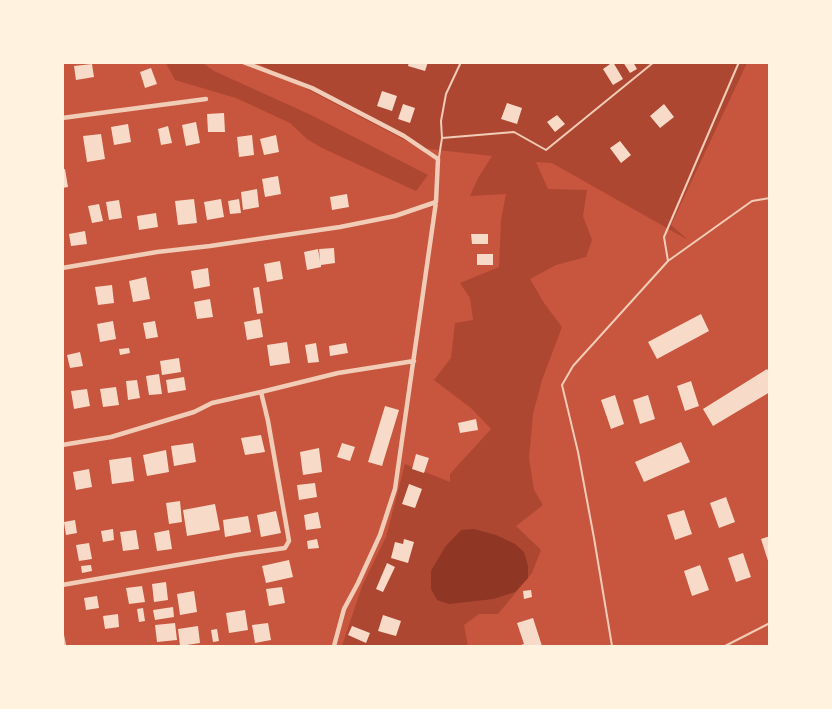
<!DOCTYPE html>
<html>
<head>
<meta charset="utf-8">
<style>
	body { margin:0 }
	#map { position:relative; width:832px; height:709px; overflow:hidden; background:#c8553d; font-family:"PT Sans Narrow",sans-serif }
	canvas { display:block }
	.frame { position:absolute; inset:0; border:64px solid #fff3e0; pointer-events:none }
</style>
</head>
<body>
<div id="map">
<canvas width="832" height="709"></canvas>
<div class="frame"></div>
</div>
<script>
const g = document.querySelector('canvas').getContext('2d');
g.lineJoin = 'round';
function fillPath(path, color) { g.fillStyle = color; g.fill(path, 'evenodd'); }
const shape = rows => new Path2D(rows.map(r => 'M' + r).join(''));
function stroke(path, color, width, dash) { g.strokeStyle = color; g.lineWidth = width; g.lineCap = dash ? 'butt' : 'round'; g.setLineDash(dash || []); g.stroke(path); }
const green = shape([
	[166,63,203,63,214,71,311,115,428,175,416,191,322,148,307,139,290,123,236,98,175,80],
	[257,63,747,63,671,225,688,240,552,163,536,162,548,189,587,190,583,216,592,240,586,257,556,265,530,279,544,303,562,327,542,380,533,414,529,458,534,490,543,505,516,526,541,550,532,573,498,614,479,614,464,625,468,646,342,646,362,586,386,537,405,464,450,482,450,474,491,429,472,409,434,380,451,358,455,323,473,320,470,298,460,283,499,267,501,220,506,194,470,196,478,178,492,156,420,148]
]);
const water = shape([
	[474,529,496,535,515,544,524,552,528,566,528,578,515,592,493,599,449,604,437,600,431,589,431,571,445,547,461,530]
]);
const building = shape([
	[409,62,428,62,425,71,408,66],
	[613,62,623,79,613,85,603,69],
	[623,62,633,62,637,69,630,73],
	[92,64,94,77,76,80,74,66],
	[151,68,157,84,145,88,140,72],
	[382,91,397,96,392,111,377,106],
	[507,103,522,108,517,124,501,119],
	[403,104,415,108,410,123,398,119],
	[664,104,674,117,660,128,650,116],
	[224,113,225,132,208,132,207,114],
	[557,115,565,124,555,132,547,122],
	[196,122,200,143,186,146,182,125],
	[128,124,131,142,114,145,111,127],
	[168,126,172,143,161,145,158,129],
	[101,134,105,159,87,162,83,136],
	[252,135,254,155,239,157,237,137],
	[276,135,279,152,264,155,260,139],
	[620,141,631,155,621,163,610,148],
	[65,169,68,187,62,188,62,170],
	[278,176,281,194,265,197,262,179],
	[257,189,259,207,243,210,241,192],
	[347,194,349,207,332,210,330,197],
	[194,199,197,223,178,225,175,201],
	[221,199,224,217,207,220,204,202],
	[239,199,241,213,230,214,228,201],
	[119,200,122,218,109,220,106,202],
	[99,204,103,221,92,223,88,206],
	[156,213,158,227,139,230,137,216],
	[85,231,87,244,71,246,69,234],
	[471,234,488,234,488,244,472,244],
	[334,248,335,263,321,265,321,267,307,270,304,252,318,249,320,261,319,249],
	[477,254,493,254,493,265,477,265],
	[280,261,283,279,267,282,264,264],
	[208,268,210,286,194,289,191,271],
	[146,277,150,299,133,302,129,281],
	[112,285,114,303,98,305,95,287],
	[259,287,263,313,257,314,253,288],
	[210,299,213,317,197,319,194,302],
	[701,314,709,331,657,359,648,342],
	[260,319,263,337,247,340,244,322],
	[113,321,116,339,100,342,97,324],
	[155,321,158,337,146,339,143,323],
	[287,342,290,363,270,366,267,345],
	[316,343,319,362,308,363,305,345],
	[346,343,348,353,330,356,329,346],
	[129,348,130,353,120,355,119,349],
	[80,352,83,366,70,368,67,355],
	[179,358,181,372,162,375,160,361],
	[767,369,770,373,770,392,713,426,703,409],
	[159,374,162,394,149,395,146,376],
	[184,377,186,390,168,393,166,380],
	[137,380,140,398,128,400,126,381],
	[691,381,699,406,685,411,677,386],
	[116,387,119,405,103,407,100,389],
	[87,389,90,406,74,409,71,391],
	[615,395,624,424,611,429,601,400],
	[648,395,655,419,640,424,633,400],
	[385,406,399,410,382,466,368,462],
	[476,419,478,430,460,433,458,423],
	[261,435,265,452,245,455,241,438],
	[681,442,690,462,644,482,635,462],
	[193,443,196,462,174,466,171,446],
	[342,443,355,447,350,461,337,457],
	[319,448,322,472,303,475,300,452],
	[166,450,169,472,147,476,143,455],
	[416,454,429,458,424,473,412,469],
	[131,457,134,481,112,484,109,460],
	[89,469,92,487,76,490,73,472],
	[315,483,317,497,299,500,297,485],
	[409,484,422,489,415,508,402,504],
	[726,497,735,522,719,528,710,503],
	[180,501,182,522,169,524,166,503],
	[215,504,220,530,187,536,183,510],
	[684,510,692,534,675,540,667,515],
	[276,511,281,533,261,537,257,515],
	[318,512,321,528,306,530,304,515],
	[248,516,251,532,225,537,223,520],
	[75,520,77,533,66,535,64,522],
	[113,529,114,540,103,542,101,531],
	[136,530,139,549,123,551,120,532],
	[169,530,172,549,157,551,154,533],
	[770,536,770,564,769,564,761,539],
	[317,539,319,548,308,549,307,541],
	[404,539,414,542,408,563,391,558,395,542,403,544],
	[89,543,92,559,79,561,76,545],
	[743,553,751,577,736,582,728,558],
	[289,560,293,577,266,583,262,566],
	[387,563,395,567,383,592,376,589],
	[91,565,92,571,82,573,81,566],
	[700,565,709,590,692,596,684,571],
	[166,582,168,600,154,602,152,584],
	[142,586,145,602,129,604,126,588],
	[282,587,285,603,269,606,266,589],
	[531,590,532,597,524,599,523,591],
	[194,591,197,612,180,615,177,594],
	[97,596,99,608,86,610,84,598],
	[173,607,174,617,155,620,153,610],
	[143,608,145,621,139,622,137,609],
	[245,610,248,630,229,633,226,613],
	[118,614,119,627,105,629,103,616],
	[383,615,401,621,396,636,378,631],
	[533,618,542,646,518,646,524,644,517,623],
	[175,623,177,640,157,642,155,625],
	[268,623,271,640,255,643,252,625],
	[198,626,200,643,180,646,178,629],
	[352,626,370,633,366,643,348,635],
	[217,629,219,641,213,642,211,630]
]);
const service = shape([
	[442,138,514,132,546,150,654,62],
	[439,157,442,138,441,121,446,94,461,62],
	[668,261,664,237,739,62],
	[612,646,594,538,578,452,562,385,573,366,668,261,752,201,770,198],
	[725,646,770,623]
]);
const minor = shape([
	[243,62,312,88,404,136,438,159,436,202,395,489,380,535,358,583,344,609,334,646],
	[62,118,206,99],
	[62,268,157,252,210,246,340,227,395,216,436,202],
	[62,445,111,437,194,412,212,403,261,392,338,373,414,361],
	[62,585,236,555,285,548,289,541,268,421,261,392],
	[62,636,64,646]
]);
fillPath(green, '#ae4732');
fillPath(water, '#8f3625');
fillPath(building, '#f7dbc8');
stroke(service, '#f1ccb7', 2);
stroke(minor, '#f1ccb7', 4.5);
</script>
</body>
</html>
